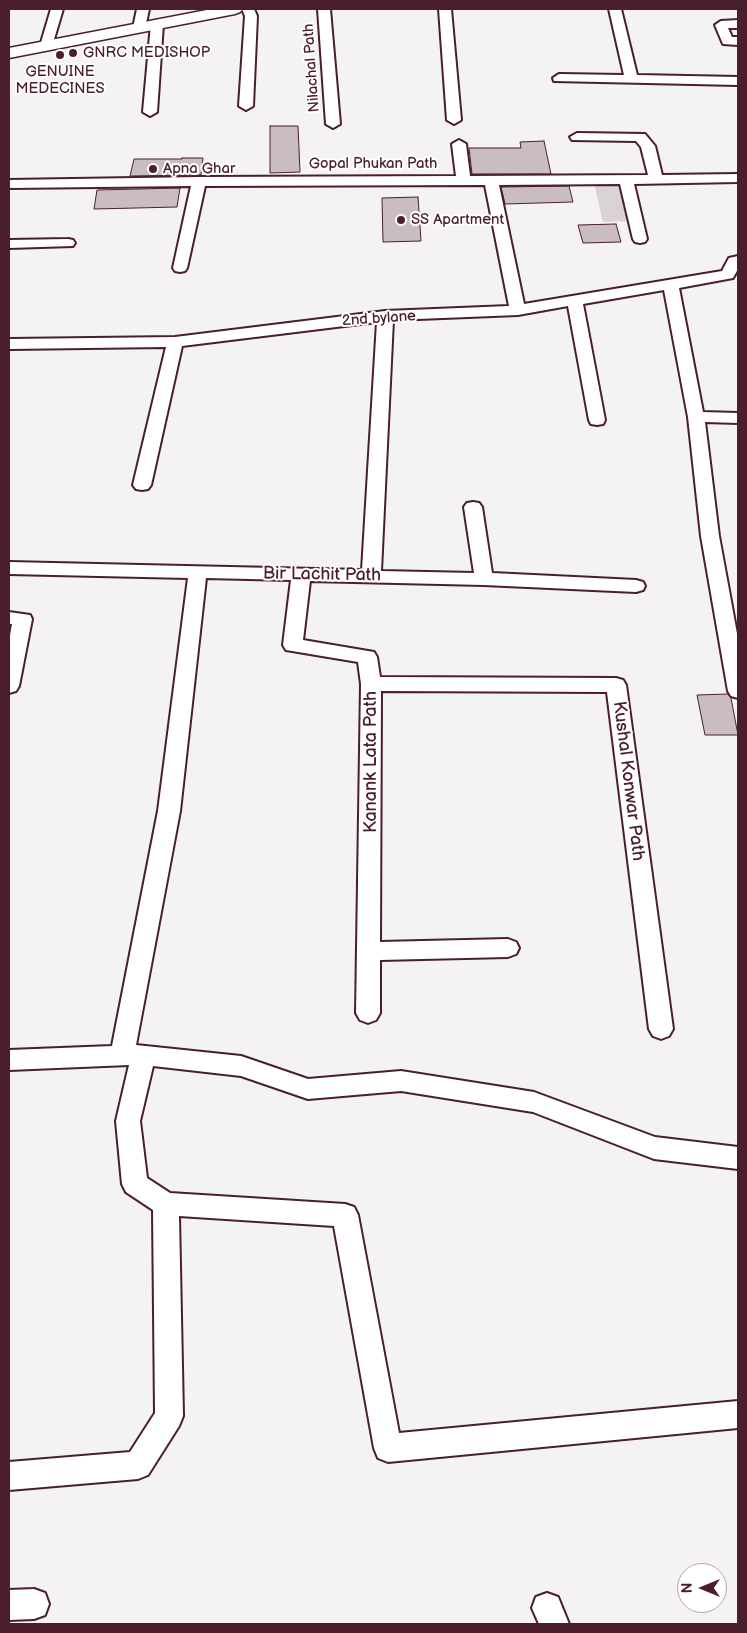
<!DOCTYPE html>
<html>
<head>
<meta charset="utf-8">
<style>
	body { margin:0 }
	#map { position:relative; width:747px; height:1633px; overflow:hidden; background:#f4f2f2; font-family:"Balsamiq Sans",sans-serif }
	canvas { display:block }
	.frame { position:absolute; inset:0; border:10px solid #4a1f2b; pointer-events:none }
	.north { position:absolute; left:677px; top:1563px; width:50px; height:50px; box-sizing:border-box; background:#fff; border:1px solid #b7a5aa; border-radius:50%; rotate:270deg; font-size:14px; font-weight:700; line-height:20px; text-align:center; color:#4a1f2b }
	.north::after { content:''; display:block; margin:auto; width:18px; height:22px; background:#4a1f2b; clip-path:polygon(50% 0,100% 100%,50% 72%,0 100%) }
</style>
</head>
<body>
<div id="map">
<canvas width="747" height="1633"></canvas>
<div class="frame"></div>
<div class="north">N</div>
</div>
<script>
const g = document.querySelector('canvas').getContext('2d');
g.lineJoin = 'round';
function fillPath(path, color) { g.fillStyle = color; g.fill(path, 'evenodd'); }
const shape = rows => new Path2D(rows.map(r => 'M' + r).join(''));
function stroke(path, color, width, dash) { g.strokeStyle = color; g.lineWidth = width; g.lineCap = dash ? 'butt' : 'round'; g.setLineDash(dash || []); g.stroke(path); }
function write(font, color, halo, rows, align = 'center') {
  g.font = font + ' "Balsamiq Sans",sans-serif'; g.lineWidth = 4; g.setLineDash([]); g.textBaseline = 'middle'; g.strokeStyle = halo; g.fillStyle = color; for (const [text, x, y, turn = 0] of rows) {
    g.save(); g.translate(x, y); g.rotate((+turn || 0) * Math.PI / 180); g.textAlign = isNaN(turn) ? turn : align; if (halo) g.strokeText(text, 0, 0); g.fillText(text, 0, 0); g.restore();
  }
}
const green = shape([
	[622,182,632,221,603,222,594,183]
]);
const building = shape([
	[270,126,298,126,300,172,270,173,270,126],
	[544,141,551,174,472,174,469,148,521,148,520,142,544,141],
	[182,158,203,158,201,175,130,176,134,159,182,159,182,158],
	[569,186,573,202,505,204,501,187,569,186],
	[180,188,177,207,94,209,97,190,180,188],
	[418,197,421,241,383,242,382,198,418,197],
	[616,224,621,242,583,243,578,225,616,224],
	[728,694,731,698,738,735,705,735,697,695,728,694]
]);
const minor = shape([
	[51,9,63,9,52,46,46,50,40,46,51,9],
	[137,9,149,9,145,28,139,32,133,28,137,9],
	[242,9,254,9,257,16,253,106,246,110,239,106,245,16,242,9],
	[318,9,330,9,340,124,333,128,326,124,318,9],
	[439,9,451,9,461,120,454,124,447,120,439,9],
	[609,9,621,9,637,75,738,77,738,85,554,81,553,78,559,74,624,75,609,9],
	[157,20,163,24,157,112,150,116,143,112,151,24,157,20],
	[738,20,738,28,728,28,732,37,738,37,738,45,723,44,715,25,721,21,738,20],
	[577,133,645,134,655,146,662,175,738,174,738,182,634,184,647,239,645,242,640,243,635,242,633,239,620,184,499,185,524,304,722,271,729,258,738,256,738,269,733,278,679,288,703,412,738,413,738,423,705,422,719,536,738,639,738,698,731,696,728,691,701,536,688,417,664,290,583,304,605,420,603,424,597,425,591,424,589,420,568,306,518,315,393,320,381,571,474,573,464,507,467,503,473,502,479,503,482,507,492,573,636,580,643,582,645,586,643,590,636,592,484,585,310,581,303,640,374,652,377,657,380,677,616,678,623,680,626,685,673,1029,669,1036,661,1039,653,1036,649,1029,607,692,381,691,380,942,508,939,516,942,519,948,516,954,508,957,380,960,380,1013,376,1020,368,1023,360,1020,356,1013,361,684,358,662,286,650,283,645,291,580,206,578,180,811,136,1045,241,1056,308,1079,401,1071,534,1092,655,1137,738,1147,738,1169,654,1159,533,1112,401,1091,308,1099,241,1076,153,1066,140,1121,147,1178,170,1193,345,1204,354,1207,358,1215,399,1433,738,1401,738,1428,388,1462,378,1458,374,1448,334,1226,179,1216,183,1416,179,1426,148,1475,138,1479,9,1490,9,1462,130,1452,155,1413,153,1210,126,1192,122,1184,116,1121,129,1065,9,1070,9,1050,112,1046,158,811,188,578,9,574,9,562,362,570,377,322,182,346,151,485,148,489,142,490,136,489,133,485,166,347,9,349,9,339,175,337,385,311,509,306,485,185,205,186,187,268,185,271,180,272,175,271,173,268,191,186,9,188,9,180,199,177,456,176,452,144,459,140,466,144,470,176,648,175,641,147,636,141,572,140,570,137,577,133],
	[68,239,73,240,75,243,73,246,9,248,9,240,68,239],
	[9,612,30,615,32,619,19,686,16,691,9,693,9,641,12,624,9,624,9,612],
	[34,1589,45,1593,49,1604,45,1615,34,1619,9,1620,9,1590,34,1589],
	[547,1593,558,1597,569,1624,539,1624,532,1608,536,1597,547,1593]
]);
const secondary = shape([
	[212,9,243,9,240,12,235,14,9,58,9,48,212,9]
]);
const markers = [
	[73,53,5,"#4a1f2b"],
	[60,55,5,"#4a1f2b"],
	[153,169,5,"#4a1f2b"],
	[401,220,5,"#4a1f2b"]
];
const farPoinames = [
	["GNRC MEDISHOP",83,53],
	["GENUINE",60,72,"center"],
	["MEDECINES",60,89,"center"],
	["Apna Ghar",163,169],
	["SS Apartment",411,220]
];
const farStreetnames = [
	["Nilachal Path",312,68,-94],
	["Gopal Phukan Path",373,164],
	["2nd bylane",379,319,-4]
];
const streetNames = [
	["Bir Lachit Path",322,575,1],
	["Kanank Lata Path",371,762,-90],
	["Kushal Konwar Path",628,781,83]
];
fillPath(green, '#dbd2d5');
fillPath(building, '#cabdc1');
stroke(building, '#4a1f2b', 1);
stroke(minor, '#4a1f2b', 4);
stroke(secondary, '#4a1f2b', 3);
fillPath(minor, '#fff');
fillPath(secondary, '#fff');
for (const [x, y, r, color] of markers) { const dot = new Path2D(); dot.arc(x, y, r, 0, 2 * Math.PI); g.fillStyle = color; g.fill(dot); stroke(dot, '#fff', 2); }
write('15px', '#4a1f2b', '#fff', farPoinames, 'left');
write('15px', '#4a1f2b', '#fff', farStreetnames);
write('18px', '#4a1f2b', '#fff', streetNames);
</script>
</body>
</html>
